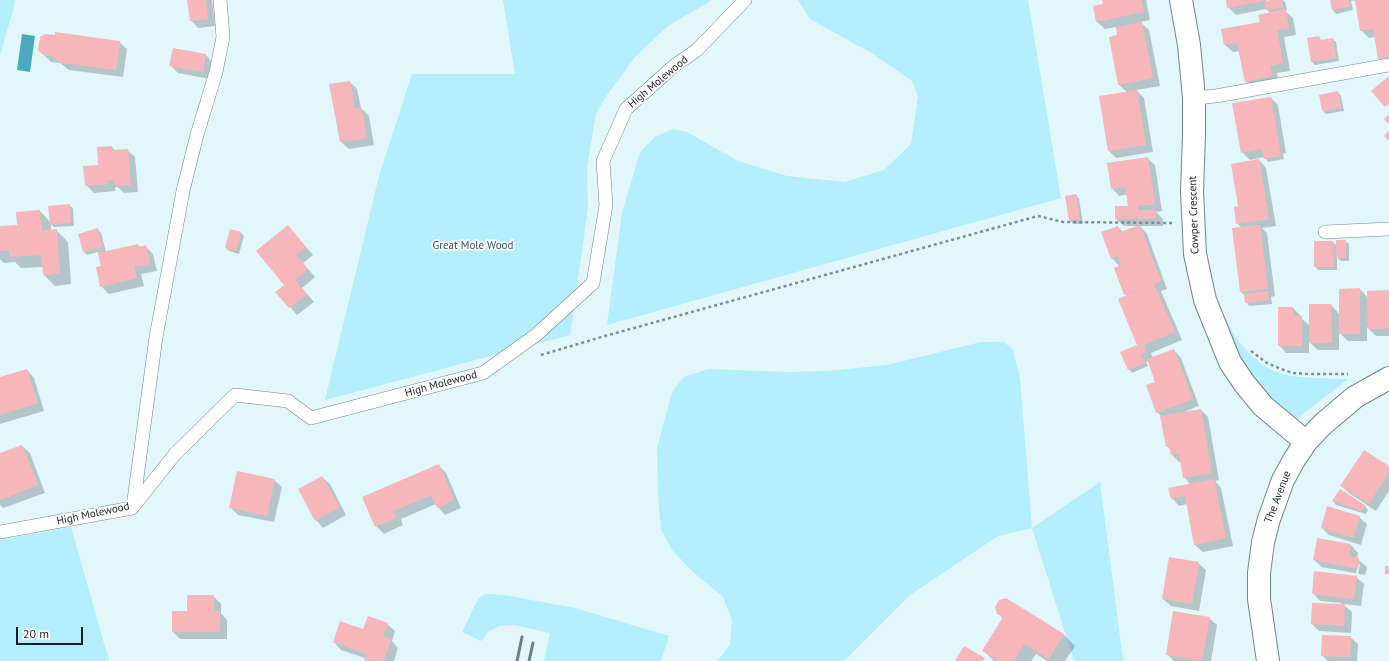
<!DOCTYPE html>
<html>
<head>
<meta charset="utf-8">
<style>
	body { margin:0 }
	#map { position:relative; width:1389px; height:661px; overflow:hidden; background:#e1f7fc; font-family:"PT Sans",sans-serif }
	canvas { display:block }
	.scale { position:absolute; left:16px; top:627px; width:67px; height:18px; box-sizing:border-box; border:2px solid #171f21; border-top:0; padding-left:5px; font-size:12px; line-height:14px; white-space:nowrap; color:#171f21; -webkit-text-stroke:3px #fff; paint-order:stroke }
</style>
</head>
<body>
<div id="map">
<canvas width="1389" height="661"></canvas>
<div class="scale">20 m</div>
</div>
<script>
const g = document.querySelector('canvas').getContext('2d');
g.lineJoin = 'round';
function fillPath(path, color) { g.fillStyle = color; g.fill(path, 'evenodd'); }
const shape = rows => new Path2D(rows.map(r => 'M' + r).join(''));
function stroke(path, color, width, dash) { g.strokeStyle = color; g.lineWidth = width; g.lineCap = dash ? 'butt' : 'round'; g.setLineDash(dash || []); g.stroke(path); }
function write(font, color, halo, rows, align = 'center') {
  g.font = font + ' "PT Sans",sans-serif'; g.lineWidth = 3.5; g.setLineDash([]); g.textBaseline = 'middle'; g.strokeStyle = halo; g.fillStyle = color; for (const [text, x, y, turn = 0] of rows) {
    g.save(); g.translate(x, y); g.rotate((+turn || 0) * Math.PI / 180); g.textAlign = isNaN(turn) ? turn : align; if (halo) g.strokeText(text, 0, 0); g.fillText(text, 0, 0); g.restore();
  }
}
const green = shape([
	[0,0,15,0,14,7,0,55],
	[503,0,710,0,706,4,669,25,636,56,609,92,596,113,587,168,588,208,570,335,325,400,379,176,412,74,515,74],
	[798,0,1028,0,1061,198,607,325,622,213,640,152,655,137,673,129,687,132,738,161,787,176,844,182,884,170,911,144,918,96,912,81,873,54,810,19],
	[1227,322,1237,339,1250,354,1263,365,1274,371,1290,376,1312,378,1348,379,1295,420,1283,415,1248,376,1223,324],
	[981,342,1004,342,1013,350,1020,379,1032,528,1100,482,1123,661,1074,661,1032,528,998,536,910,595,844,661,716,661,719,659,730,645,732,620,723,597,693,572,673,551,661,530,658,494,657,448,672,392,684,377,708,369,789,372,827,371,887,365],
	[71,527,109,661,0,661,0,540],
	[486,594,504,595,575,608,669,636,661,661,544,661,550,633,515,625,499,626,488,632,481,641,462,632,478,599]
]);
const water = shape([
	[22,34,35,36,30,72,17,70]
]);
const shadow = shape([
	[188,0,212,0,215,26,198,28,191,20],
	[1103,0,1146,0,1150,20,1140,22,1149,30,1160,86,1136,90,1144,98,1153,152,1116,158,1109,151,1127,92,1119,85,1118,36,1116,27,1105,29,1097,22,1104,5],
	[1227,0,1266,0,1267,2,1283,0,1285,2,1287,10,1285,11,1293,18,1296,35,1284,37,1290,71,1277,73,1279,84,1253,89,1246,81,1240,51,1233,52,1225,45,1261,22,1270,13,1266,9,1236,15,1228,7],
	[1331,0,1389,0,1389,66,1386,66,1379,58,1375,37,1369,38,1361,30,1356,0,1351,1,1353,10,1336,14,1333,10],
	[1319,37,1322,41,1332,39,1336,42,1339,61,1315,65,1312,62],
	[119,42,127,49,123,77,69,70,60,63,51,62,39,50],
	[206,55,213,63,210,79,178,73,170,65],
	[350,82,357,89,361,108,369,116,374,145,349,149,341,142],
	[1338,92,1341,96,1344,111,1326,114,1323,111],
	[1271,98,1278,105,1286,153,1283,154,1284,159,1268,162,1265,157,1250,160,1242,152],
	[112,147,115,151,127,150,135,157,138,192,124,193,118,187,115,187,115,191,94,193,86,185],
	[1147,158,1155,165,1162,211,1156,212,1163,219,1163,226,1140,226,1147,234,1167,289,1161,291,1182,340,1151,353,1153,358,1174,350,1181,358,1199,406,1186,411,1186,412,1201,410,1208,417,1219,480,1215,481,1221,488,1233,546,1203,552,1195,545,1187,504,1179,506,1172,498,1191,485,1184,477,1181,462,1179,462,1172,455,1171,450,1167,446,1162,417,1157,412,1156,383,1148,361,1146,362,1148,366,1132,373,1129,369,1139,345,1127,296,1125,294,1120,267,1112,258,1118,227,1123,232,1139,226,1124,226,1116,219,1130,207,1128,194,1119,196,1112,188],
	[1259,160,1266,168,1276,226,1262,228,1267,233,1275,296,1271,297,1272,304,1249,306,1246,302,1245,296,1241,292,1233,229,1242,228,1237,223,1239,207],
	[1076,195,1079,199,1083,224,1073,224,1070,220],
	[69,205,73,208,74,226,54,227,51,224,51,231,56,230,68,242,71,284,55,286,43,274,43,267,21,268,15,262,4,263,0,259,0,227,18,225,40,211,50,222],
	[288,226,313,255,303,263,315,277,302,288,314,302,297,315,277,292,285,285],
	[97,229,101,233,106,252,138,245,141,248,146,247,153,254,157,271,141,274,144,286,109,294,101,286,102,267,98,252,87,255,84,252],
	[231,230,241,233,244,236,239,254,229,251,226,248],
	[1345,241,1349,244,1349,261,1341,261,1337,257,1337,270,1318,270,1315,266,1333,242,1337,246],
	[1360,289,1368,298,1389,291,1389,336,1376,336,1367,327,1367,341,1348,341,1339,332,1339,350,1318,350,1309,342,1309,353,1286,353,1279,345,1293,308,1300,315,1300,317,1310,326,1331,305,1340,315],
	[27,370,34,378,44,411,0,424,0,378],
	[22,446,30,453,45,493,3,508,0,505,0,454],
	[438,465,446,473,461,508,445,515,438,507,436,504,401,519,403,525,384,534,376,526],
	[1389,467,1389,491,1376,511,1349,493,1342,486],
	[322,477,330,484,346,515,323,528,316,520],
	[274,480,282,487,274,522,238,515,230,507],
	[1340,490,1365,506,1368,510,1366,514,1336,505,1333,501],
	[1359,517,1367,524,1361,545,1329,535,1322,528],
	[1351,545,1358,553,1357,559,1367,567,1365,575,1322,567,1314,560],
	[1358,564,1360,564,1358,574,1356,573],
	[1198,563,1206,570,1199,611,1171,606,1163,599],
	[1356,577,1364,584,1361,606,1343,604,1352,612,1351,633,1319,631,1312,624,1341,605,1341,603,1320,601,1313,593],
	[213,596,221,604,221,613,227,620,227,639,180,639,173,632,188,612],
	[1006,599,1064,635,1075,646,1065,661,1047,661,1036,654,1031,661,994,661,983,650,1003,619,998,613],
	[1209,618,1217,625,1211,661,1174,661,1167,654],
	[387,624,395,631,392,641,398,648,394,661,366,661,365,658,341,650,334,642,364,631],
	[1350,637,1358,644,1357,661,1328,661,1322,655]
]);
const building = shape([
	[187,0,206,0,208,19,190,21],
	[1102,0,1141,0,1144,12,1096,22,1093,6,1103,4],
	[1226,0,1263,0,1263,1,1227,8],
	[1271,0,1282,0,1284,7,1266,10,1264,1],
	[1330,0,1349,0,1350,7,1332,10],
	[1355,0,1389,0,1389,57,1378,59,1373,29,1360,31],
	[1285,9,1289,28,1277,30,1283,63,1270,66,1272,76,1245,82,1237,43,1224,45,1221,29,1260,22,1258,15],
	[1142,22,1153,78,1118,85,1109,37,1117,35,1116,27],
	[55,32,120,41,116,70,61,63,52,56,43,55,38,50,40,37,45,34,55,35],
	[1319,36,1320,40,1333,38,1336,58,1311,62,1307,38],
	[173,48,206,54,203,72,169,66],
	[1389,76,1389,104,1385,107,1371,91],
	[350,81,355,109,361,107,367,138,340,142,329,84],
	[1137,90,1146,145,1108,151,1099,96],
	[1338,91,1341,108,1322,111,1319,95],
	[1271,97,1281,156,1264,159,1262,149,1241,153,1232,103],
	[1389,114,1389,124,1384,119],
	[1389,130,1389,141,1384,136],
	[112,146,112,150,128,149,131,185,115,186,115,180,108,180,108,184,85,186,83,166,98,165,97,147],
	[1148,157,1155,204,1138,206,1138,210,1156,210,1156,219,1115,219,1115,206,1128,206,1125,187,1111,189,1107,163],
	[1259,159,1269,219,1236,224,1234,207,1238,206,1231,164],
	[1076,194,1080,220,1069,220,1065,196],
	[70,204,71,223,50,224,48,206],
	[40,210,42,231,57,229,60,273,43,275,41,255,9,257,9,251,0,251,0,226,17,225,16,212],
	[288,225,306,247,296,255,308,269,295,280,307,294,289,308,275,292,284,285,256,251],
	[1140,225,1161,281,1154,284,1175,332,1144,345,1146,352,1141,354,1145,363,1128,370,1120,352,1137,345,1118,299,1146,287,1124,295,1114,268,1121,265,1118,256,1111,259,1101,232,1118,226,1120,232],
	[1260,225,1268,289,1240,292,1232,228],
	[98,228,103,247,83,252,78,234],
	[230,229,241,232,236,251,225,248],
	[1336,240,1346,240,1346,258,1336,258],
	[1314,241,1333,241,1334,267,1314,267],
	[138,244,139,247,146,245,150,264,134,267,137,278,100,287,96,267,101,266,98,253],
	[1360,288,1360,334,1339,334,1339,289],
	[1389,290,1389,329,1368,329,1367,291],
	[1268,291,1269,300,1245,303,1244,294],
	[1309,304,1331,304,1332,343,1309,343],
	[1278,307,1293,307,1293,316,1302,316,1302,346,1278,346],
	[1174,349,1193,399,1156,413,1146,385,1155,382,1147,359],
	[27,369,38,403,0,415,0,377],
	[1201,409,1212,473,1183,478,1179,454,1171,455,1169,446,1166,447,1160,416],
	[22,445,38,485,0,500,0,453],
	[1364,450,1389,466,1389,472,1369,504,1340,486],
	[439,464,454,500,437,508,431,495,394,511,396,518,375,527,362,497],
	[237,471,275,479,267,516,229,508],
	[322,476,340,507,315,521,298,489],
	[1214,479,1226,538,1194,545,1185,496,1171,499,1168,488],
	[1340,489,1365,505,1362,511,1332,501],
	[1327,506,1360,516,1353,538,1321,528],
	[1317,538,1351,544,1349,556,1359,558,1358,569,1313,560],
	[1169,557,1199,562,1192,604,1162,599],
	[1385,566,1389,566,1389,574,1385,574],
	[1314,571,1357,576,1354,599,1312,594],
	[187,595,214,595,214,611,220,611,220,632,172,632,172,611,187,611],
	[1006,598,1064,634,1049,659,1024,644,1014,661,999,661,982,651,1003,617,997,614,995,607,999,600],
	[1312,603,1345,604,1344,626,1311,624],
	[1173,611,1210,617,1202,661,1166,655],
	[368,616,388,623,383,636,391,639,384,661,364,660,366,654,333,642,340,621,363,629],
	[1322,635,1351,636,1350,657,1321,656],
	[964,646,985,658,983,661,955,661]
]);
const path = shape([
	[1251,351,1267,363,1281,369,1293,373,1310,374,1348,374],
	[541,355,605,336,1038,216,1063,222,1172,223]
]);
const service = shape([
	[1194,98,1216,96,1389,65],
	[1325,232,1389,229],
	[133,507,156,337,183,191,197,135,216,72,223,37,220,0],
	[0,532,132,508,175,454,235,395,288,401,311,418,483,373,536,335,593,283,606,205,603,161,626,109,674,66,697,50,745,0]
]);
const minor = shape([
	[1181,0,1189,45,1194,98,1194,134,1192,192,1195,254,1205,300,1230,362,1244,383,1263,406,1306,442],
	[1268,661,1259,599,1259,573,1263,542,1269,519,1283,480,1294,460,1306,442,1322,425,1355,397,1389,378]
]);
const rail = shape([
	[517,661,522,637],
	[529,661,533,643]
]);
const streetNames = [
	["High Molewood",658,82,-40],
	["Cowper Crescent",1194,215,-92],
	["High Molewood",441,384,-15],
	["The Avenue",1278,497,-69],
	["High Molewood",93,514,-12]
];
const parkNames = [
	["Great Mole Wood",473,246]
];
fillPath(green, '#b4edfb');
fillPath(water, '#49aabe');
fillPath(shadow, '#0003');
fillPath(building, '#f7b6b9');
stroke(service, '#72858a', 14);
stroke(minor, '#72858a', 24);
stroke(path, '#808f92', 2.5, [3, 3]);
stroke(service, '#fff', 13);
stroke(minor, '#fff', 22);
stroke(rail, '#717f82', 3);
write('11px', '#171f21', '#fff', streetNames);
write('11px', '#29545d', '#fff', parkNames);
</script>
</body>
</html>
